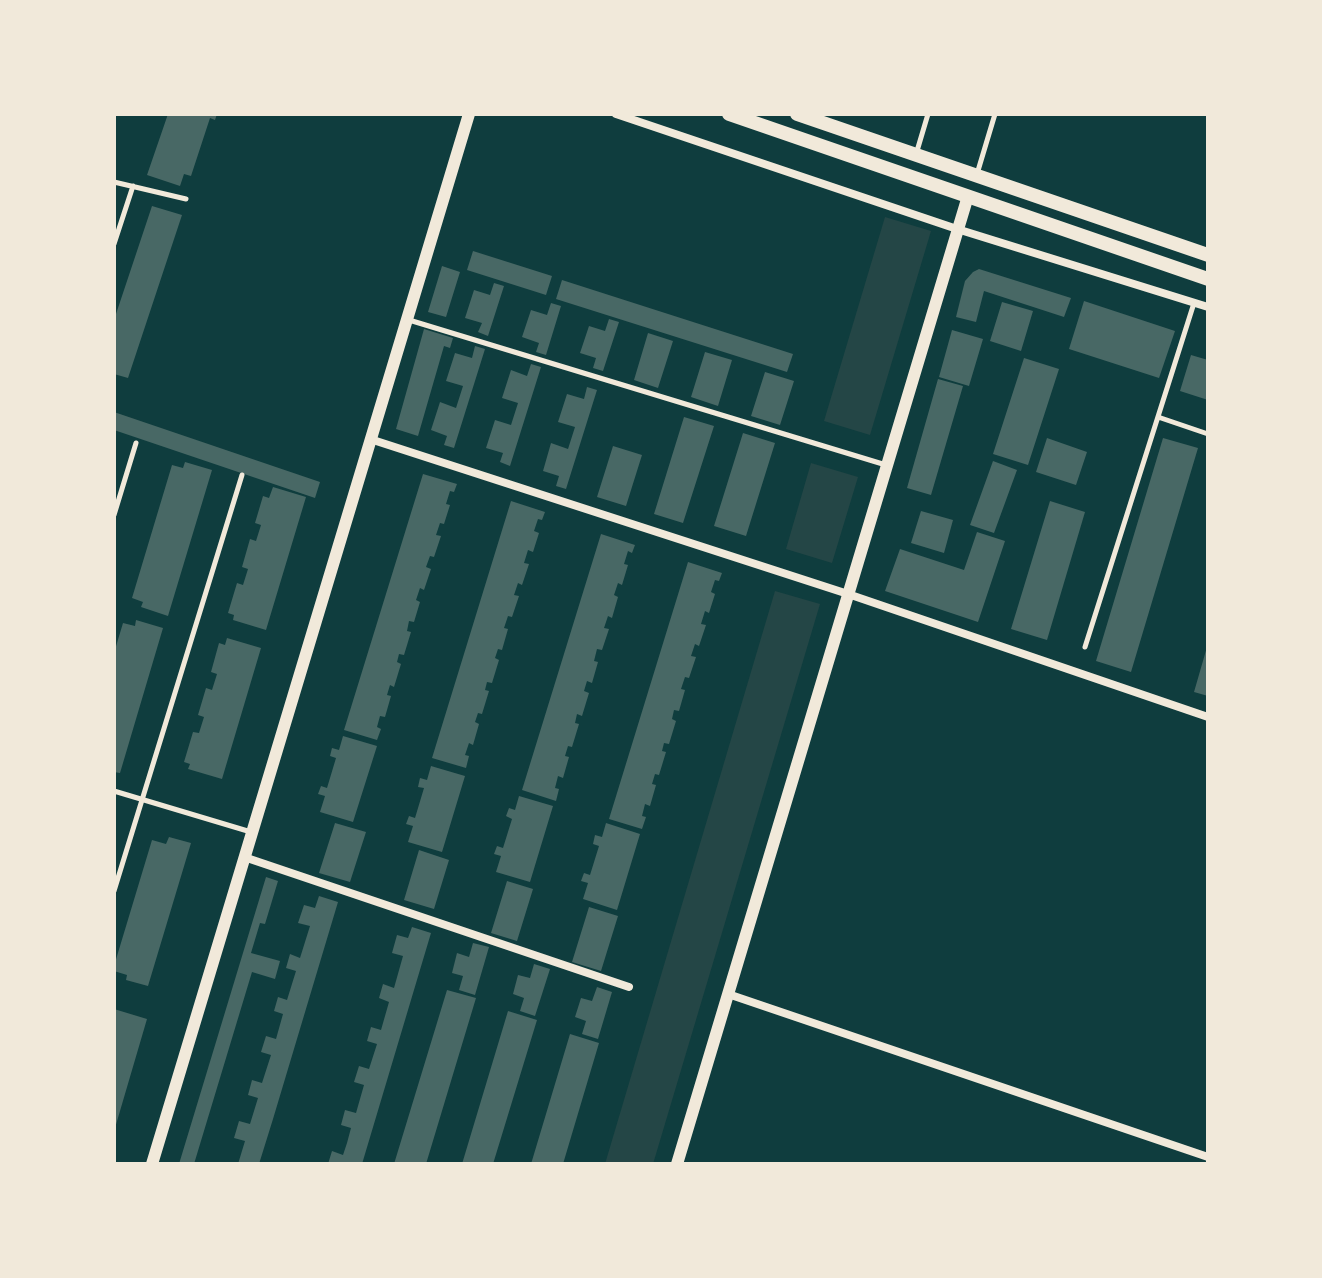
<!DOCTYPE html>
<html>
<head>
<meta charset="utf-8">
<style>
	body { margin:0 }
	#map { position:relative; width:1322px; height:1278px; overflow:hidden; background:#0f3d3e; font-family:"Fira Sans",sans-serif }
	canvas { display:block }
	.frame { position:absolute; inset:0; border:116px solid #f1e9da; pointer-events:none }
</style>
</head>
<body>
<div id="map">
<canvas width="1322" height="1278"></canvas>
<div class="frame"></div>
</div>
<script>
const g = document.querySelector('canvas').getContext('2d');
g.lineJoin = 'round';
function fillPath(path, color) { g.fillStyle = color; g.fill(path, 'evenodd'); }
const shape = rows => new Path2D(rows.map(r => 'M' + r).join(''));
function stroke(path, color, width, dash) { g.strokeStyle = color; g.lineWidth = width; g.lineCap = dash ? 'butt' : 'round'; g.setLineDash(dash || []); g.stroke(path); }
const green = shape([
	[885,217,931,231,870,435,824,421],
	[811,463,858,477,832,563,786,549],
	[775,591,820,604,653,1164,605,1164]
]);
const building = shape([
	[168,114,217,114,215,120,210,118,191,176,184,174,180,186,147,175],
	[152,206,182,215,128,378,114,374,114,320],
	[473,251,552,276,546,295,467,270],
	[442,266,460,272,446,317,428,312],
	[979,269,1071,298,1064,317,984,291,976,322,956,317,965,281,973,272],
	[562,280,793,354,787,372,556,299],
	[494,283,504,286,488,336,478,332,482,323,465,318,474,290,490,295],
	[1084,301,1175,331,1159,378,1069,349],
	[1002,302,1033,311,1021,351,990,341],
	[551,303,561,306,546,355,536,352,539,343,522,337,531,310,547,315],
	[609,319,619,322,603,371,593,368,596,358,580,353,589,326,605,331],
	[424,329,453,338,450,348,444,346,418,436,396,429],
	[952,330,983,339,969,386,939,377],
	[648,333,673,341,658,388,634,380],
	[475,346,485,349,454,448,444,445,447,436,431,430,440,402,456,408,463,386,446,381,455,353,472,358],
	[705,352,732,360,718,406,691,397],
	[1191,355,1208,360,1208,400,1180,391],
	[1024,358,1059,369,1028,465,993,454],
	[531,364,541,367,510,466,500,462,503,453,486,448,495,420,511,425,518,403,502,398,511,370,527,376],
	[765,372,794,381,780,425,751,416],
	[938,379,963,386,931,495,907,488],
	[587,387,597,390,566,489,556,486,559,476,543,471,551,443,568,449,575,427,558,422,567,394,584,399],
	[114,412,320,482,315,498,114,430],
	[684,417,714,426,683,523,654,514],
	[743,433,775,443,746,536,714,526],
	[1047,438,1087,452,1076,485,1036,472],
	[1163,438,1198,448,1131,672,1096,661],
	[613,446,642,455,626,506,597,497],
	[993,461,1017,470,994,533,970,525],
	[185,462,212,470,168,616,141,607,143,602,132,598,172,465,183,468],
	[423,474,457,484,454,492,450,491,446,504,450,505,444,524,440,523,436,535,441,536,434,557,430,556,426,567,431,569,424,590,420,588,416,600,420,602,414,622,409,621,407,631,411,632,404,655,399,654,397,662,401,664,394,687,390,685,387,695,391,696,385,717,380,716,377,727,381,729,377,740,344,730],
	[273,487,306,497,266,630,233,620,234,615,228,613,237,583,243,585,248,569,242,567,250,539,256,541,261,525,255,523,263,496,269,498],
	[511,501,545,512,542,520,538,519,534,531,539,533,533,552,528,550,524,563,529,564,522,585,518,583,514,595,519,596,512,617,508,616,504,628,508,629,502,650,498,649,495,658,499,660,492,683,487,682,485,690,489,691,482,714,478,713,475,722,479,724,473,745,469,743,465,755,469,756,466,768,432,758],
	[1050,501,1085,512,1047,640,1011,629],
	[921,511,953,520,944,553,911,543],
	[977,532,1005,541,978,622,885,591,900,549,964,570],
	[601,534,635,545,632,553,628,551,624,564,628,565,622,585,618,583,614,595,618,597,612,618,608,616,604,628,609,629,602,650,597,649,594,661,598,662,592,683,587,681,584,691,589,693,582,716,577,714,575,723,579,724,572,747,568,746,565,756,569,757,563,778,558,776,555,788,559,789,556,801,522,790],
	[688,562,722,573,719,581,715,580,711,592,715,594,709,613,705,611,701,624,706,625,699,646,695,644,691,656,696,657,689,678,685,677,681,689,685,690,679,711,674,710,672,719,676,721,669,744,664,743,662,751,666,752,659,775,655,774,652,784,656,785,650,806,645,804,642,816,646,817,642,829,609,819],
	[136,620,163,628,120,773,114,772,114,653,123,623,135,626],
	[227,638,261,648,222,779,188,769,190,764,184,762,193,732,199,733,204,717,198,715,206,688,212,690,217,674,211,672,219,643,225,645],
	[1207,647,1208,647,1208,696,1194,692],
	[343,736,377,746,353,822,320,812,325,796,318,794,321,786,327,788,336,758,330,756,332,748,339,750],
	[431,766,465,776,442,852,408,842,413,826,406,824,409,816,415,818,424,788,418,787,420,778,427,780],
	[519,796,553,806,530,882,496,872,501,856,494,854,497,846,503,848,512,819,506,816,509,808,515,810],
	[335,823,366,832,350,882,319,873],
	[606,823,640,834,617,910,583,899,588,883,581,881,584,873,590,875,599,846,593,844,595,835,602,837],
	[169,837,191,843,148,986,126,980,127,975,114,971,114,966,152,840,166,844],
	[419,850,449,860,434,909,404,900],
	[266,877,278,881,265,924,260,923,251,953,280,961,275,979,252,972,194,1164,179,1164],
	[507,881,533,889,517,941,491,933],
	[319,896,338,902,273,1119,259,1164,238,1164,245,1141,234,1138,239,1121,250,1124,258,1098,248,1095,252,1080,262,1083,271,1055,261,1052,266,1036,276,1039,283,1014,274,1011,278,997,287,1000,296,971,286,968,290,954,300,958,310,926,298,923,304,905,315,908],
	[589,907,618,916,601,971,572,962],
	[412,927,431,933,362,1164,328,1164,332,1151,343,1155,347,1143,351,1128,341,1125,345,1110,356,1113,364,1085,354,1082,359,1066,369,1069,377,1044,367,1041,371,1027,381,1030,389,1002,379,998,383,984,394,988,403,956,392,953,397,935,408,938],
	[473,943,489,947,475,995,459,990,463,976,452,973,457,953,469,957],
	[534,964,550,969,535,1016,520,1011,524,998,513,994,518,975,530,978],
	[597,987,612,992,598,1039,582,1034,586,1021,575,1017,581,998,592,1001],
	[447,990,476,998,426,1164,394,1164],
	[114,1009,147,1019,115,1128,114,1128],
	[508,1011,537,1020,493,1164,462,1164],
	[570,1034,599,1043,563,1164,531,1164]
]);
const service = shape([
	[917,151,928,114],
	[977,174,995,114],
	[114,182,186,199],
	[114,244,133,186],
	[409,320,886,465],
	[1158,417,1208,434],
	[114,515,136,443],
	[1085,647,1194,303],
	[114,791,251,832],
	[114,891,242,475]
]);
const minor = shape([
	[616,114,957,229,1208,307],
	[370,439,848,594,1208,717],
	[244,857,629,987],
	[728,994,1208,1157]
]);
const tertiary = shape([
	[152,1164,469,114],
	[677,1164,968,196]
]);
const secondary = shape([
	[729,114,1208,279],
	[797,114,1208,255]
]);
fillPath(green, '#244646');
fillPath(building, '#486865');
stroke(service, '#f1e9da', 5);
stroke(minor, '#f1e9da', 8);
stroke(tertiary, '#f1e9da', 12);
stroke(secondary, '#f1e9da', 14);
</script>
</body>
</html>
